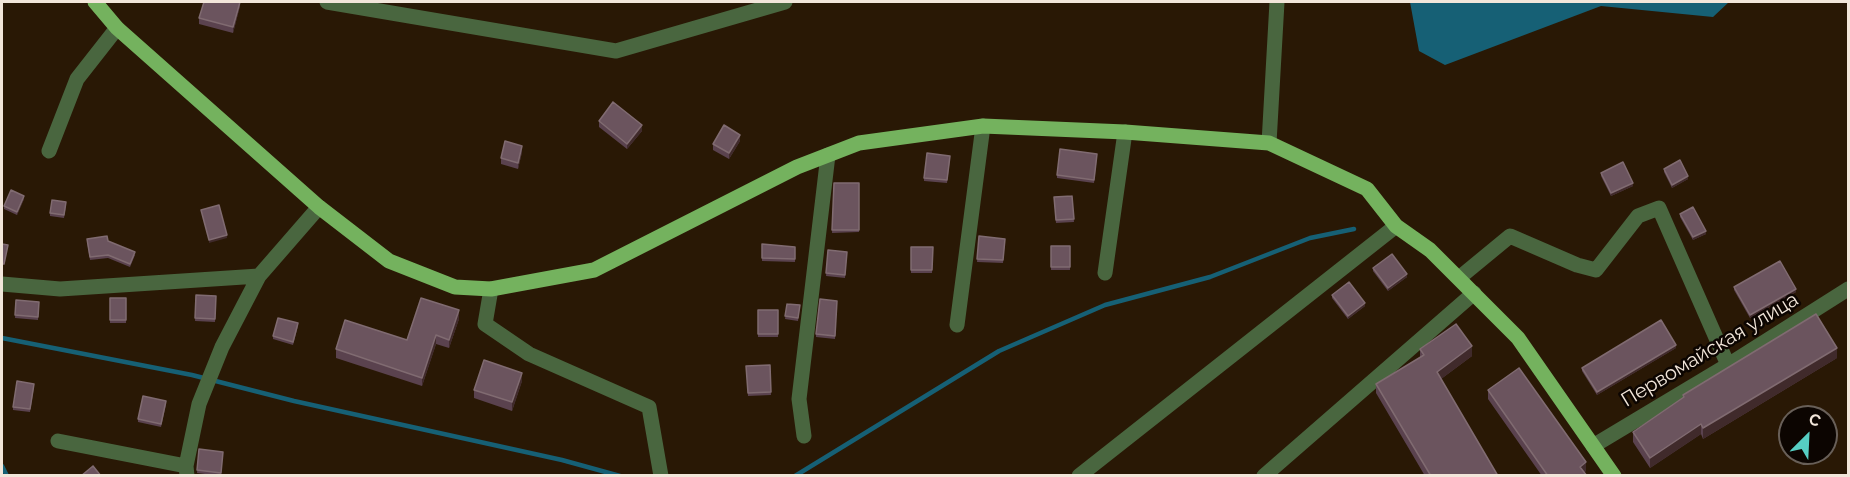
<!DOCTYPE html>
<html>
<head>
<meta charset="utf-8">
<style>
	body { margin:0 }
	#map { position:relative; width:1850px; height:477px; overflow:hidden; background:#291805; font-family:Raleway,sans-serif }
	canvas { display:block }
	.frame { position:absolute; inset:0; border:3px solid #f2e6da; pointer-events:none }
	.north { position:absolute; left:1778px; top:405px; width:60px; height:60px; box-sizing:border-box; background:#0c0501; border:2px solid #685f58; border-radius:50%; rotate:24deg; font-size:16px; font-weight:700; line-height:24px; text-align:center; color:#f2e6da }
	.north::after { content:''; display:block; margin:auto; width:21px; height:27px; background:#56cec3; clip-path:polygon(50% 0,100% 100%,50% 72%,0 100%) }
</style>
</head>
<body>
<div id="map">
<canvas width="1850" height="477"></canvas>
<div class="frame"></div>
<div class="north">С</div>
</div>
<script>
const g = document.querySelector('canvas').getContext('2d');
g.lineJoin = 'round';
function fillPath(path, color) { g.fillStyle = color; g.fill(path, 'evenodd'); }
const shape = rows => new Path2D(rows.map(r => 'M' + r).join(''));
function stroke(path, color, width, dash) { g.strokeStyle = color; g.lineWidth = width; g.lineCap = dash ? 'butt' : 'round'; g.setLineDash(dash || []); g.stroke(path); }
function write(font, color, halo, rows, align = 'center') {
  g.font = font + ' Raleway,sans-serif'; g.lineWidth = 5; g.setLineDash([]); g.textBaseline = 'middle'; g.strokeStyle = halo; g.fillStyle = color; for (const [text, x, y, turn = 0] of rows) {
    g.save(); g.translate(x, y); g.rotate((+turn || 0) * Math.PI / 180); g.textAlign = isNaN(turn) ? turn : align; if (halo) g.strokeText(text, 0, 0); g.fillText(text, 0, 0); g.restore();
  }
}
const water = shape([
	[1410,2,1729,2,1713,17,1601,6,1445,65,1419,51]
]);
const stream = shape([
	[2,338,192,375,294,401,562,460,620,476],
	[2,466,7,476],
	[795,476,999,351,1105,305,1210,277,1310,238,1354,229]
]);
const minor = shape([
	[327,2,616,51,785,2],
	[1269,143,1277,2],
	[49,151,77,79,117,28],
	[1105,273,1125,132],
	[1459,278,1510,236,1577,265,1596,270,1638,216,1659,208,1728,365],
	[2,284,60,289,259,276],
	[491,289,485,324,529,354,649,407,661,476],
	[957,325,983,126],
	[804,436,799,399,828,155],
	[58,441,186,466],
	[1593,446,1728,365,1848,289],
	[187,476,186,466,199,404,222,347,259,276,319,207],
	[1079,476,1396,226],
	[1264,476,1474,293]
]);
const major = shape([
	[95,2,117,28,319,207,389,261,455,287,491,289,594,270,797,167,859,143,983,126,1125,132,1269,143,1367,189,1396,226,1430,250,1518,338,1614,476]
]);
const wall = shape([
	[240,6,233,33,199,24,199,18],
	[599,121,642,131,627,149,599,127],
	[740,141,729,159,713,150,713,144],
	[522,152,518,169,501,164,501,158],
	[1097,157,1094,183,1057,178,1057,175],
	[950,159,947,183,924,181,924,178],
	[1664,169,1688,179,1672,188,1664,172],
	[1601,173,1633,186,1611,196,1601,176],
	[834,183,859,183,859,232,832,233],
	[1072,196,1074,222,1056,223,1054,197],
	[24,199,17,215,4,209,4,206],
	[66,205,64,218,50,216,50,213],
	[1680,214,1706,234,1693,240,1680,217],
	[979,236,1005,239,1003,263,977,262],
	[108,241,135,255,130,267,108,258,90,260,87,242],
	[762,244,795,247,795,262,762,261],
	[1051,246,1070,246,1070,270,1051,270],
	[911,247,933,247,932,273,911,273],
	[828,250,847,252,845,278,826,276],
	[1373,268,1407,277,1388,291,1373,271],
	[1734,287,1796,292,1750,318,1734,290],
	[196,295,216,296,215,322,195,321],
	[1332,295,1365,306,1348,319,1332,298],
	[110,298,126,298,126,323,110,323],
	[16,300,39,302,38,320,15,318],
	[837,301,835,339,816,337,816,334],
	[787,304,800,305,798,321,785,319],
	[758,310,778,310,778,337,758,337],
	[459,319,449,348,436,344,422,386,336,358,336,349,407,340],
	[298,326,293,345,273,339,273,336],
	[1676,348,1597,395,1582,371,1582,368],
	[1420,349,1472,356,1441,379,1498,476,1425,476,1376,393,1376,384,1420,358],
	[1837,358,1703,439,1701,434,1650,468,1633,442,1633,432,1683,398,1683,395],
	[770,365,771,395,748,396,746,366],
	[522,381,512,411,474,398,474,390],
	[34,387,30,412,13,410,13,407],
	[1488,390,1586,471,1584,472,1587,476,1542,476,1488,399],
	[166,404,161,427,138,422,138,419],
	[199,449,223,452,221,476,197,473]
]);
const shadedWall = shape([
	[240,2,240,6,233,33,233,27],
	[642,125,642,131,627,149,627,144],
	[740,135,740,141,729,159,729,153],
	[522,146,522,152,518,169,518,163],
	[1688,176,1688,179,1672,188,1672,185],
	[1633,183,1633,186,1611,196,1611,193],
	[24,196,24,199,17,215,17,212],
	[1706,231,1706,234,1693,240,1693,237],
	[227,235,227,238,209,243,209,240],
	[1407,274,1407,277,1388,291,1388,288],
	[1796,289,1796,292,1750,318,1750,315],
	[1365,303,1365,306,1348,319,1348,316],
	[459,310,459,319,449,348,449,340],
	[436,335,436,344,422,386,422,378],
	[1676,345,1676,348,1597,395,1597,392],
	[1472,346,1472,356,1437,382,1437,372],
	[1837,348,1837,358,1703,439,1703,428],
	[522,373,522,381,512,411,512,402],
	[1701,424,1701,434,1650,468,1650,458],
	[1586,462,1586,471,1580,475,1580,467]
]);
const building = shape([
	[204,2,240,2,233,27,199,18,204,2],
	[613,102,642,125,627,144,599,121,613,102],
	[724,125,740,135,729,153,713,144,724,125],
	[505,141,522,146,518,163,501,158,505,141],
	[1060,149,1097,154,1094,180,1057,175,1060,149],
	[927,153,950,156,947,180,924,178,927,153],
	[1680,160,1688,176,1672,185,1664,169,1680,160],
	[1623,162,1633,183,1611,193,1601,173,1623,162],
	[834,183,859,183,859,230,832,230,834,183],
	[11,190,24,196,17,212,4,206,11,190],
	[1072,196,1074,219,1056,220,1054,197,1072,196],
	[52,200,66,202,64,215,50,213,52,200],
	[219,205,227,235,209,240,201,210,219,205],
	[1693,207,1706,231,1693,237,1680,214,1693,207],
	[107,236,108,241,135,252,130,264,108,255,90,257,87,239,107,236],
	[979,236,1005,239,1003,260,977,259,979,236],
	[2,244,8,245,4,264,2,264,2,244],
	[762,244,795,247,795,259,762,258,762,244],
	[1051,246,1070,246,1070,267,1051,267,1051,246],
	[911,247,933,247,932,270,911,270,911,247],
	[828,250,847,252,845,275,826,273,828,250],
	[1392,254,1407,274,1388,288,1373,268,1392,254],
	[1780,261,1796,289,1750,315,1734,287,1780,261],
	[1349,282,1365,303,1348,316,1332,295,1349,282],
	[196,295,216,296,215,319,195,318,196,295],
	[110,298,126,298,126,320,110,320,110,298],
	[421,298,459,310,449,340,436,335,422,378,336,349,345,320,407,340,421,298],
	[820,299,837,301,835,336,816,334,820,299],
	[16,300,39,302,38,317,15,315,16,300],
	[787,304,800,305,798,318,785,316,787,304],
	[758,310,778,310,778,334,758,334,758,310],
	[1816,314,1837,348,1703,428,1701,424,1650,458,1633,432,1684,397,1683,395,1816,314],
	[278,318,298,323,293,342,273,336,278,318],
	[1661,320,1676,345,1597,392,1582,368,1661,320],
	[1456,324,1472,346,1437,372,1498,476,1431,476,1376,384,1424,355,1420,349,1456,324],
	[484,360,522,373,512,402,474,390,484,360],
	[770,365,771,392,748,393,746,366,770,365],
	[1519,368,1586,462,1580,467,1587,476,1548,476,1488,390,1519,368],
	[17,381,34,384,30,409,13,407,17,381],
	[143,396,166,401,161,424,138,419,143,396],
	[199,449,223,452,221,473,197,470,199,449],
	[93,466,101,476,81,476,93,466]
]);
const streetNames = [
	["Первомайская улица",1710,350,-31]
];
fillPath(water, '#166075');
stroke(stream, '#166075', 4.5);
stroke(minor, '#49663f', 15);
stroke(major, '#74b25e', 15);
fillPath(wall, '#5a424e');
fillPath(shadedWall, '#402a2b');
fillPath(building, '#6b545e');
stroke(building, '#806b71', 1.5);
write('20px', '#f2e6da', '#0c0501', streetNames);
</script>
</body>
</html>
